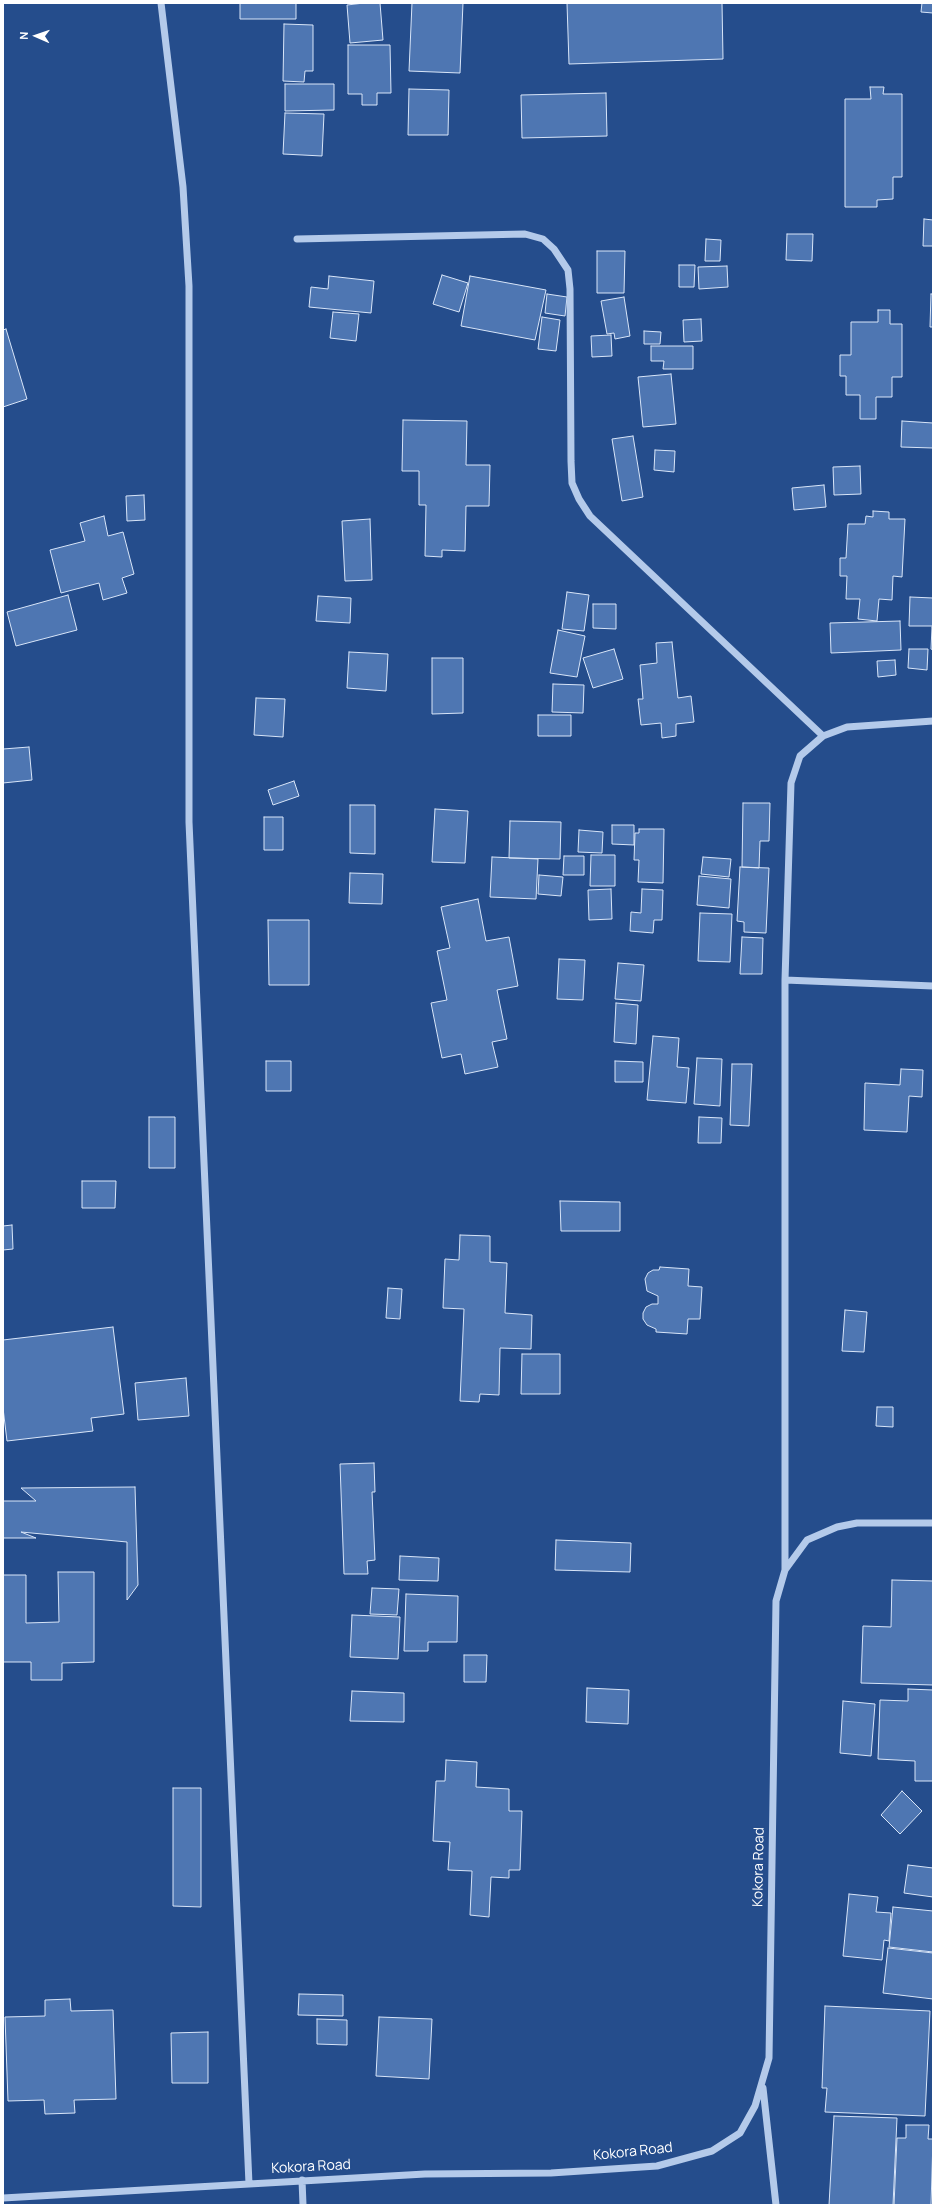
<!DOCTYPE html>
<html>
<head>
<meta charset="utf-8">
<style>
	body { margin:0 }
	#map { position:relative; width:936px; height:2208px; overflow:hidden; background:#254d8c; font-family:Manrope,sans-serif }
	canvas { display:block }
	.frame { position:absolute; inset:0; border:4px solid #fff; pointer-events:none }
	.north { position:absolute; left:16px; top:16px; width:40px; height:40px; -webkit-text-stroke:3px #254d8c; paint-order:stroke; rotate:272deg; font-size:11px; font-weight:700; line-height:16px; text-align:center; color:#fff }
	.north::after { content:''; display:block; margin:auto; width:14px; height:18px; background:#fff; clip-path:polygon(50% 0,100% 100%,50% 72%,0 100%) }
</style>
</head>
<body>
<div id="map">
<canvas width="936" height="2208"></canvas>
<div class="frame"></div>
<div class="north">N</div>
</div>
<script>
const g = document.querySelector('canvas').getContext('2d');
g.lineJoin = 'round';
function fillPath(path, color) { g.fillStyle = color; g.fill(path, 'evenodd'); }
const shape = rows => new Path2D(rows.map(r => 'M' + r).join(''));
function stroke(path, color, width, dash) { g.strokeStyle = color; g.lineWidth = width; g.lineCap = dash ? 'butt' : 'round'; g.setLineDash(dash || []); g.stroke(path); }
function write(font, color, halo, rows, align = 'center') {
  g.font = font + ' Manrope,sans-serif'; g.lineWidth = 3; g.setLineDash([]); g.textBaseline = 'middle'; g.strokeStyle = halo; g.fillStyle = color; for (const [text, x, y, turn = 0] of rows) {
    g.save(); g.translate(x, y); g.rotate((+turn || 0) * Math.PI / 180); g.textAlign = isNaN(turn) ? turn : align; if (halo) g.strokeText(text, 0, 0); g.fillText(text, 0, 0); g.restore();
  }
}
const building = shape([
	[240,3,296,3,296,19,240,19,240,3],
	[364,3,380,3,383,40,350,43,347,5,364,3],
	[412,3,463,3,460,73,409,71,412,3],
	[567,3,722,3,723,59,569,64,567,3],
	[922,3,933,3,933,13,921,12,922,3],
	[284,24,313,25,313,71,305,71,304,82,283,81,284,24],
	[348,45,390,45,391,93,377,93,377,105,362,105,362,94,348,94,348,45],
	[285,84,334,84,334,110,285,111,285,84],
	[870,87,884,87,883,94,902,94,902,177,893,177,893,199,877,200,877,207,845,207,845,99,871,99,870,87],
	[409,89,449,90,448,135,408,135,409,89],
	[606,93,607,136,522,138,521,95,606,93],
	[285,113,324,114,322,156,283,154,285,113],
	[924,219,933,220,933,246,923,246,924,219],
	[787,234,813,234,812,261,786,260,787,234],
	[706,239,721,240,720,261,705,261,706,239],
	[597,251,625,251,624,293,597,293,597,251],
	[679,265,695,265,694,287,679,287,679,265],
	[727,266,728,287,699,289,698,267,727,266],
	[442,275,468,283,459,312,433,304,442,275],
	[329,276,374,281,371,313,309,307,311,287,328,289,329,276],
	[470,276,546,290,535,340,461,326,470,276],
	[547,294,567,297,565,316,545,313,547,294],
	[931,294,933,294,933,327,930,327,931,294],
	[624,297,630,336,615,339,614,333,607,334,601,301,624,297],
	[878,310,890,310,890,324,902,324,902,377,892,377,892,397,876,397,876,419,860,419,860,395,846,395,846,376,840,376,840,355,851,355,851,322,878,322,878,310],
	[333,312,359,314,356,341,330,338,333,312],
	[542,317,560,320,556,351,538,349,542,317],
	[701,319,702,341,684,342,683,320,701,319],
	[6,329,27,399,3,407,3,330,6,329],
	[644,331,661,332,660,344,644,344,644,331],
	[611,335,612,356,592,357,591,336,611,335],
	[651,346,693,346,693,369,663,369,664,361,651,361,651,346],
	[671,374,676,424,643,427,638,377,671,374],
	[403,420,467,421,466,465,490,465,489,506,466,506,465,551,442,550,442,557,425,556,426,505,419,505,419,471,402,471,403,420],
	[902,421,933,423,933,448,901,447,902,421],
	[633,436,643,497,622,501,612,439,633,436],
	[655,450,675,451,674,472,654,470,655,450],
	[860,466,861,494,834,495,833,467,860,466],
	[824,485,826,507,794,510,792,488,824,485],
	[144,495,145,520,127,521,126,496,144,495],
	[873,511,889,512,889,519,905,519,902,577,893,576,892,600,879,599,877,621,858,619,860,599,846,599,847,576,840,576,840,558,846,558,848,524,865,524,866,516,873,517,873,511],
	[104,516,108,536,123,532,134,574,122,578,127,593,103,600,99,583,61,593,50,550,85,541,80,523,104,516],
	[370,519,372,580,345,581,342,521,370,519],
	[567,592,589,595,584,631,562,629,567,592],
	[68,595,77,630,16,646,7,612,68,595],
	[318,596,351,598,350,623,316,621,318,596],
	[910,597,933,598,933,626,909,626,910,597],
	[593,604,616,604,616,629,593,628,593,604],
	[900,621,901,650,831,653,830,623,900,621],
	[932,627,933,627,933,650,931,649,932,627],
	[558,630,585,636,577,677,550,673,558,630],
	[672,642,678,698,691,696,694,722,676,724,676,736,662,738,661,723,641,725,638,699,643,699,640,665,657,663,656,643,672,642],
	[614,649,623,679,593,688,583,658,614,649],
	[909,649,928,649,927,670,908,668,909,649],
	[349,652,388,654,386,691,347,688,349,652],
	[432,658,463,658,463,713,432,714,432,658],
	[895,660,896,675,878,677,877,661,895,660],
	[553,684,584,685,583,713,552,712,553,684],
	[256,698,285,699,283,737,254,735,256,698],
	[538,715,571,715,571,736,538,736,538,715],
	[29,747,32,780,3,783,3,749,29,747],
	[294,781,299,796,273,805,268,790,294,781],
	[743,803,770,803,769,841,760,841,759,868,742,867,743,803],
	[350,805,375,805,375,854,350,853,350,805],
	[435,809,468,811,465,863,432,862,435,809],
	[264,817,283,817,283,850,264,850,264,817],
	[510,821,561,822,560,859,509,858,510,821],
	[612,825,634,825,634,845,612,844,612,825],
	[639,829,664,829,663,883,638,882,639,860,634,860,635,833,639,833,639,829],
	[579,830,603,832,602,853,578,852,579,830],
	[591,855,615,855,615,886,590,886,591,855],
	[564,856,584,856,584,875,563,875,564,856],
	[492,857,538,859,536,899,490,897,492,857],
	[703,857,731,859,729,877,701,874,703,857],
	[740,867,769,868,766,933,744,932,744,922,737,921,740,867],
	[350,873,383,874,382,904,349,903,350,873],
	[539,875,563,877,561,896,538,894,539,875],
	[699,876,731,879,729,908,697,905,699,876],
	[611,889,612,919,589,920,588,890,611,889],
	[642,889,663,890,662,920,654,920,653,933,630,931,631,912,641,913,642,889],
	[478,899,486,941,509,937,518,986,497,990,507,1039,492,1042,498,1067,465,1074,461,1054,442,1058,431,1003,447,1000,437,951,450,948,441,907,478,899],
	[700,913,732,914,730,962,698,961,700,913],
	[268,920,309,920,309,985,269,985,268,920],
	[742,937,763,938,762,974,740,974,742,937],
	[559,959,585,960,583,1000,557,999,559,959],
	[618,963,644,965,641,1001,615,999,618,963],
	[616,1003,638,1005,636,1044,614,1042,616,1003],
	[653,1036,679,1038,677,1067,689,1068,686,1103,647,1100,653,1036],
	[697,1058,722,1059,720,1106,694,1104,697,1058],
	[266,1061,291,1061,291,1091,266,1091,266,1061],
	[615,1061,643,1062,643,1082,615,1082,615,1061],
	[732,1064,752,1064,749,1126,730,1125,732,1064],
	[901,1069,923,1070,922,1097,909,1096,907,1132,864,1130,865,1083,900,1085,901,1069],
	[149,1117,175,1117,175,1168,149,1168,149,1117],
	[699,1117,722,1118,721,1143,698,1143,699,1117],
	[82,1181,116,1181,115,1208,82,1208,82,1181],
	[560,1201,620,1202,620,1231,561,1231,560,1201],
	[12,1225,13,1249,3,1250,3,1226,12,1225],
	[460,1235,490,1236,490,1262,507,1263,505,1313,532,1315,531,1349,500,1348,499,1395,480,1394,479,1402,460,1401,464,1309,443,1308,445,1259,459,1260,460,1235],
	[660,1267,689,1269,688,1286,702,1287,700,1319,688,1319,687,1334,656,1332,656,1329,647,1325,643,1319,643,1313,646,1307,652,1304,658,1304,658,1296,647,1291,645,1279,648,1273,653,1270,659,1270,660,1267],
	[388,1288,402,1289,400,1319,386,1318,388,1288],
	[845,1310,867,1312,864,1352,842,1351,845,1310],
	[113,1327,124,1414,91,1418,93,1431,7,1441,3,1408,3,1340,113,1327],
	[522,1354,560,1354,560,1394,521,1394,522,1354],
	[186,1378,189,1416,138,1420,135,1383,186,1378],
	[877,1407,893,1407,893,1427,876,1426,877,1407],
	[374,1463,375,1492,372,1492,375,1560,367,1561,368,1574,344,1574,340,1464,374,1463],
	[135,1487,138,1585,127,1600,127,1542,21,1532,36,1538,3,1538,3,1501,36,1501,21,1488,135,1487],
	[556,1540,631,1543,630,1572,555,1570,556,1540],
	[400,1556,439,1558,438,1581,399,1580,400,1556],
	[58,1572,94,1572,94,1662,62,1663,62,1680,31,1680,31,1662,3,1662,3,1575,26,1575,26,1623,59,1622,58,1572],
	[892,1580,933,1581,933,1685,861,1683,863,1626,891,1627,892,1580],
	[372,1588,399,1589,397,1615,370,1614,372,1588],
	[406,1594,458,1596,457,1642,428,1642,428,1651,404,1651,406,1594],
	[352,1615,400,1617,398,1659,350,1657,352,1615],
	[464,1655,487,1655,486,1682,464,1682,464,1655],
	[587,1688,629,1690,628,1724,586,1722,587,1688],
	[908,1689,933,1690,933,1781,915,1781,915,1761,878,1759,880,1700,908,1701,908,1689],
	[352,1691,404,1693,404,1722,350,1721,352,1691],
	[843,1701,875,1704,871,1756,840,1753,843,1701],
	[446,1760,477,1762,476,1787,509,1789,509,1811,522,1811,520,1870,509,1870,509,1878,491,1877,489,1917,470,1915,472,1871,448,1870,450,1842,433,1841,436,1781,445,1781,446,1760],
	[173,1788,201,1788,201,1907,173,1906,173,1788],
	[902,1791,922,1811,900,1834,881,1815,902,1791],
	[908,1865,933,1868,933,1897,904,1893,908,1865],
	[849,1894,878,1897,876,1912,891,1913,889,1941,884,1940,882,1960,843,1956,849,1894],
	[893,1907,933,1911,933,1952,889,1947,893,1907],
	[888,1948,933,1953,933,1999,883,1993,888,1948],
	[299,1994,343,1995,343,2016,298,2015,299,1994],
	[70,1999,71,2011,113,2010,116,2099,74,2100,75,2113,45,2114,44,2100,8,2101,5,2017,45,2016,45,2000,70,1999],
	[825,2006,930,2011,925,2116,825,2112,827,2088,822,2088,825,2006],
	[379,2017,432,2019,429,2079,376,2076,379,2017],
	[317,2019,347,2020,347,2045,317,2044,317,2019],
	[208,2032,208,2083,172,2083,171,2033,208,2032],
	[834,2116,897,2118,893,2205,829,2205,834,2116],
	[906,2125,929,2125,928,2139,933,2139,931,2205,894,2205,897,2138,906,2138,906,2125]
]);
const minor = shape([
	[161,3,183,187,189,286,189,822,249,2184],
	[297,239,525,234,543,239,554,249,568,270,570,289,571,461,572,483,579,499,590,516,823,736],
	[785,980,933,986],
	[785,1570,785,980,791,783,800,756,823,736,847,727,933,721],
	[763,2088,776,2205],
	[302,2180,303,2205],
	[3,2198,425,2174,551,2173,657,2166,712,2151,740,2133,755,2106,769,2058,776,1601,785,1570,807,1540,837,1527,857,1523,933,1523]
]);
const streetNames = [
	["Kokora Road",759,1867,-89],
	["Kokora Road",633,2152,-6],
	["Kokora Road",311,2167,-3]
];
fillPath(building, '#4e76b2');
stroke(building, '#d8e5f8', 1);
stroke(minor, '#b4caea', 7);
write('14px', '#fff', '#254d8c', streetNames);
</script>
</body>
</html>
